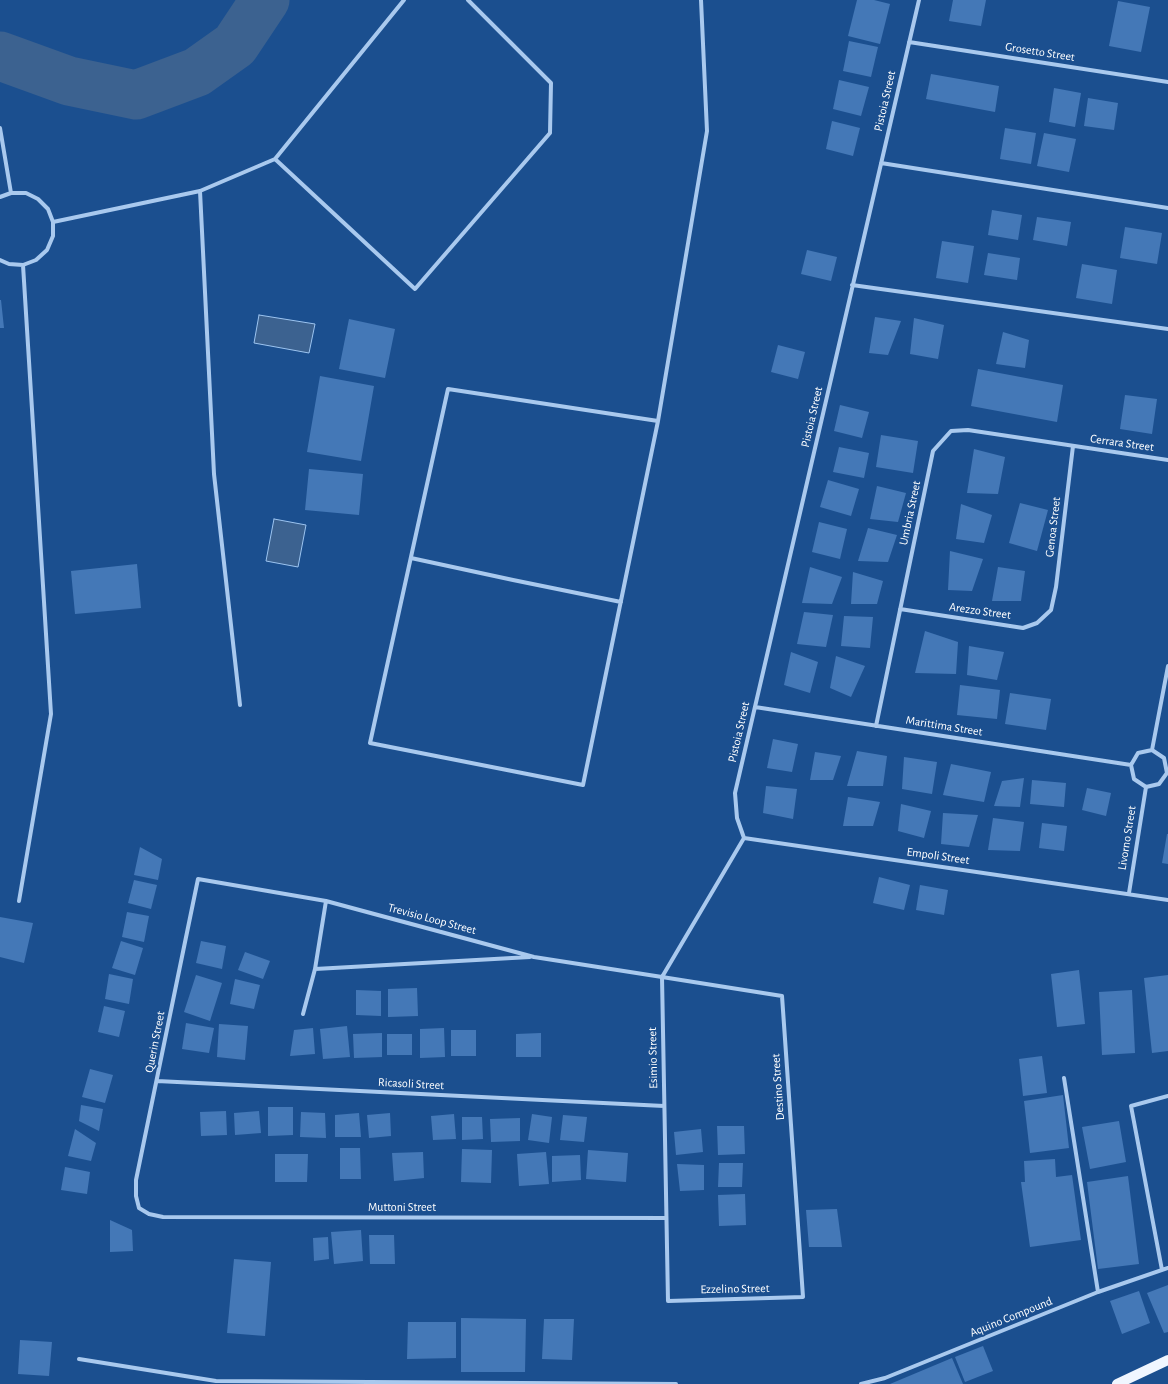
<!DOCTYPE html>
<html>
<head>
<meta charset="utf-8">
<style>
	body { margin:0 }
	canvas { display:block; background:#1b4f8f }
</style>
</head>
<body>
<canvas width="1168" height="1384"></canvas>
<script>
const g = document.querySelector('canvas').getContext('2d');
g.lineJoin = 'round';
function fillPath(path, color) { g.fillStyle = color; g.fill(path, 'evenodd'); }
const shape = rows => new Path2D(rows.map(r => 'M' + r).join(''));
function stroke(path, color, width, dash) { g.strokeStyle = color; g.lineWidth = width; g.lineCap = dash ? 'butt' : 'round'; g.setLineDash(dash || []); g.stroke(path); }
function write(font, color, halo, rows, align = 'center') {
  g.font = font + ' "Alegreya Sans",sans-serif'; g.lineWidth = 4; g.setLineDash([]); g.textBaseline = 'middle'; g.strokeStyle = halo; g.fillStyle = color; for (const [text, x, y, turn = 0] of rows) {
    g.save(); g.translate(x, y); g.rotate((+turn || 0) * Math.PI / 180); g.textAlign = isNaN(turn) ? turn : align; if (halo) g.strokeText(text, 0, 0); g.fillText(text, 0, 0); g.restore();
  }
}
const water = shape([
	[259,315,315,324,309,353,254,343,259,315],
	[274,519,306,525,298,567,266,561,274,519]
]);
const river = shape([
	[0,56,69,81,136,95,197,72,235,45,265,0]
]);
const building = shape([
	[857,0,874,0,890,4,880,44,848,36],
	[953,0,986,0,981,26,949,21],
	[1118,1,1150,7,1141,52,1109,46],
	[849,41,878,47,871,77,843,71],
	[931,74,999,86,995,112,926,99],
	[839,80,869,87,861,116,833,109],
	[1054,88,1081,93,1075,127,1049,122],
	[1088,98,1118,103,1114,130,1084,126],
	[832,121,860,128,853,156,826,149],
	[1005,128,1036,133,1031,164,1000,159],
	[1044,133,1076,139,1069,172,1037,166],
	[992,210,1022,215,1018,240,988,235],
	[1037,217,1071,222,1067,246,1033,240],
	[1125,227,1162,233,1157,264,1120,258],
	[942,241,974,246,968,283,936,278],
	[807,250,837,257,831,281,801,274],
	[988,253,1020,258,1017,280,984,275],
	[1082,264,1117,270,1112,304,1076,298],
	[0,300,1,300,4,328,0,328],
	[875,317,901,321,888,355,869,353],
	[914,318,944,325,938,359,910,354],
	[349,319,395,329,385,378,339,369],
	[1003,332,1029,340,1025,368,996,364],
	[778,345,805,352,798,379,771,372],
	[978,369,1063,385,1057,422,971,406],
	[320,376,374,386,361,461,307,452],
	[1125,395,1157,399,1152,434,1120,429],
	[840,405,869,412,862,438,834,431],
	[881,435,918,441,913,473,876,467],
	[839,447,869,453,864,478,833,472],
	[974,449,1005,457,998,494,967,493],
	[309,469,363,474,359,515,305,510],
	[828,480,859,489,851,516,820,507],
	[877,486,906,493,898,522,870,519],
	[1020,503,1048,510,1037,551,1009,543],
	[961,504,992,515,984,543,956,539],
	[819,522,847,529,840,559,812,552],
	[868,528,897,535,888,562,858,561],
	[950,551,983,559,972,591,948,590],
	[137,564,141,608,75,614,71,571],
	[810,567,842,577,832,604,802,603],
	[998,567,1025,571,1021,601,992,601],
	[853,572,883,581,877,604,851,604],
	[804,612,833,615,826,647,797,644],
	[844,616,873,617,870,648,841,646],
	[925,631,958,642,956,674,915,673],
	[969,646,1004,652,997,680,967,675],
	[791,652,818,662,810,693,784,685],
	[836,656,865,666,851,697,830,688],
	[960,685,1000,690,997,719,957,715],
	[1010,693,1051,699,1046,730,1005,724],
	[773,739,798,744,792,772,767,768],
	[857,751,887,756,883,786,847,786],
	[815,752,841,756,833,780,810,780],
	[904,757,937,762,932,794,902,789],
	[951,764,991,772,984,802,943,795],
	[1024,778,1020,807,994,806,1002,781],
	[1032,780,1066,783,1064,807,1030,804],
	[766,786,797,789,793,819,763,813],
	[1087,788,1111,793,1106,816,1082,810],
	[848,797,880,802,873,826,843,826],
	[901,804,931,811,924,838,898,831],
	[943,813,978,815,969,847,941,844],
	[993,818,1024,822,1020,851,988,850],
	[1042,823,1067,826,1064,851,1039,848],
	[1167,834,1168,834,1168,864,1162,863],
	[140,847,162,859,158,880,134,875],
	[879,877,910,885,904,910,873,903],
	[134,880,157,885,151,909,128,903],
	[920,885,948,890,944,915,916,910],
	[127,912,149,916,144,942,122,937],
	[0,917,33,923,24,963,0,957],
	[121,941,143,948,135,975,112,968],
	[201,941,226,946,222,969,196,963],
	[245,952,270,961,263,979,238,970],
	[1079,970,1085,1024,1057,1027,1051,974],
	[109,974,133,979,129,1004,105,999],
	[196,975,222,983,210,1021,184,1012],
	[1168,975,1168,1051,1152,1053,1144,978],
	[235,979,260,985,254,1009,230,1004],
	[417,988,418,1016,388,1017,388,989],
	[356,990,381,991,381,1016,356,1015],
	[1132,990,1135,1053,1102,1055,1099,992],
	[104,1006,125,1011,119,1037,98,1032],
	[186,1023,214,1028,209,1053,182,1049],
	[219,1024,248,1026,245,1060,217,1057],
	[347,1026,350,1057,323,1059,320,1029],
	[313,1028,315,1054,290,1056,294,1030],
	[444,1028,445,1057,420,1058,420,1029],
	[451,1030,476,1030,476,1056,451,1056],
	[382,1033,382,1057,354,1058,353,1034],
	[541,1033,541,1057,516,1057,516,1034],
	[387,1034,412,1034,412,1055,387,1055],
	[1042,1056,1047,1093,1023,1096,1019,1059],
	[90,1069,113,1075,105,1103,82,1097],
	[1063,1095,1069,1148,1030,1153,1024,1101],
	[81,1105,103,1109,99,1131,79,1121],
	[268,1107,293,1107,293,1135,268,1136],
	[226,1111,227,1135,201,1136,200,1112],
	[259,1111,261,1133,235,1135,234,1113],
	[301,1112,325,1113,326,1138,300,1137],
	[359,1113,361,1137,335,1137,335,1115],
	[390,1113,391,1136,369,1138,367,1115],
	[454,1114,456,1139,433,1140,431,1116],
	[532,1114,552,1117,549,1143,528,1140],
	[563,1115,587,1117,584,1142,560,1140],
	[462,1117,482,1117,483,1139,462,1140],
	[520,1118,520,1141,491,1142,490,1119],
	[1119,1121,1126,1162,1090,1169,1082,1127],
	[717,1126,744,1126,745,1154,718,1155],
	[75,1129,96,1143,91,1161,68,1156],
	[701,1129,703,1152,676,1155,674,1132],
	[340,1148,360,1148,361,1179,340,1179],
	[462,1149,492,1150,491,1183,461,1182],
	[588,1150,628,1153,626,1182,586,1179],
	[423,1152,424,1178,394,1181,392,1153],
	[546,1152,549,1184,519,1186,517,1154],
	[275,1154,308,1154,307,1182,275,1182],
	[580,1155,581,1180,552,1182,552,1156],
	[1055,1159,1056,1177,1072,1175,1081,1240,1030,1247,1021,1182,1025,1182,1024,1161],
	[719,1163,743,1163,742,1187,718,1187],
	[677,1164,704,1165,704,1190,680,1191],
	[65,1167,90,1172,87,1194,61,1190],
	[1128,1176,1139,1264,1098,1269,1087,1182],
	[745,1194,746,1225,719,1226,718,1195],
	[837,1209,842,1247,809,1247,806,1210],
	[110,1220,132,1230,133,1251,110,1252],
	[361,1230,363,1261,334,1264,331,1232],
	[369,1235,394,1235,395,1264,370,1264],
	[328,1237,329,1259,314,1261,313,1238],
	[234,1259,271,1262,265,1336,227,1333],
	[1168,1285,1168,1332,1164,1333,1147,1293],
	[1139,1291,1150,1323,1122,1334,1110,1301],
	[461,1318,526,1319,525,1372,461,1372],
	[544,1319,574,1319,572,1360,542,1359],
	[408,1322,456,1322,456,1358,407,1359],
	[20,1340,52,1342,49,1376,18,1374],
	[983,1346,993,1371,965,1382,955,1357],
	[952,1358,963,1384,890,1384]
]);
const minor = shape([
	[909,42,1168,82],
	[0,128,11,193],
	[275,159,415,289,550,133,551,83,468,0],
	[881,163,1168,208],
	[200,191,214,474,240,705],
	[0,197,11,193,26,193,38,199,48,209,53,222,53,236,47,250,36,260,23,265,9,264,0,260],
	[53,222,200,191,275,159,404,0],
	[852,285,1168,329],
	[658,421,448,389,370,743,583,785,658,421,707,131,701,0],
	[411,558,513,580,621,602],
	[900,609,1023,628,1037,623,1051,610,1056,587,1073,446],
	[755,707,1131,765],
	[876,726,933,451,951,431,968,430,1168,460],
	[1152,750,1164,758,1167,773,1159,784,1146,787,1134,779,1131,765,1138,753,1152,750],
	[1152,750,1168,666],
	[744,838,737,818,735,793,919,0],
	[744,838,1168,900],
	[1129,893,1146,787],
	[19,901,51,714,23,265],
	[315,969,530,957],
	[303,1014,315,969,326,901],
	[1064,1078,1098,1292],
	[157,1081,664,1106],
	[666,1218,163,1217,149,1214,139,1208,136,1196,136,1180,198,879,326,901,534,957,662,977,782,996,803,1297,668,1301,662,977,744,838],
	[1162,1270,1131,1106,1168,1096],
	[79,1359,216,1381,676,1384],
	[861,1384,885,1378,1098,1292,1168,1268]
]);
const primary = shape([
	[1117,1384,1168,1360]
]);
const streetNames = [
	["Grosetto Street",1040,52,9],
	["Pistoia Street",885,101,-77],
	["Pistoia Street",812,417,-77],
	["Cerrara Street",1122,443,8],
	["Umbria Street",910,513,-78],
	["Genoa Street",1053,527,-83],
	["Arezzo Street",980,611,8],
	["Marittima Street",944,726,9],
	["Pistoia Street",739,732,-77],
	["Livorno Street",1127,838,-81],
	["Empoli Street",938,856,8],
	["Trevisio Loop Street",432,919,15],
	["Querin Street",155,1042,-79],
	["Esimio Street",653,1058,-91],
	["Ricasoli Street",411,1084,3],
	["Destino Street",778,1087,-94],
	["Muttoni Street",402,1207],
	["Ezzelino Street",735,1289,-1],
	["Aquino Compound",1011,1317,-22]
];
fillPath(water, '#3c6290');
stroke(water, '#9cc4f0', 1);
stroke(river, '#3c6290', 49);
fillPath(building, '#4478b7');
stroke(minor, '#a9c9ee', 4);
stroke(primary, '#f0f6ff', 10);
write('12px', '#fff', '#1b4f8f', streetNames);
</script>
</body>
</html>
